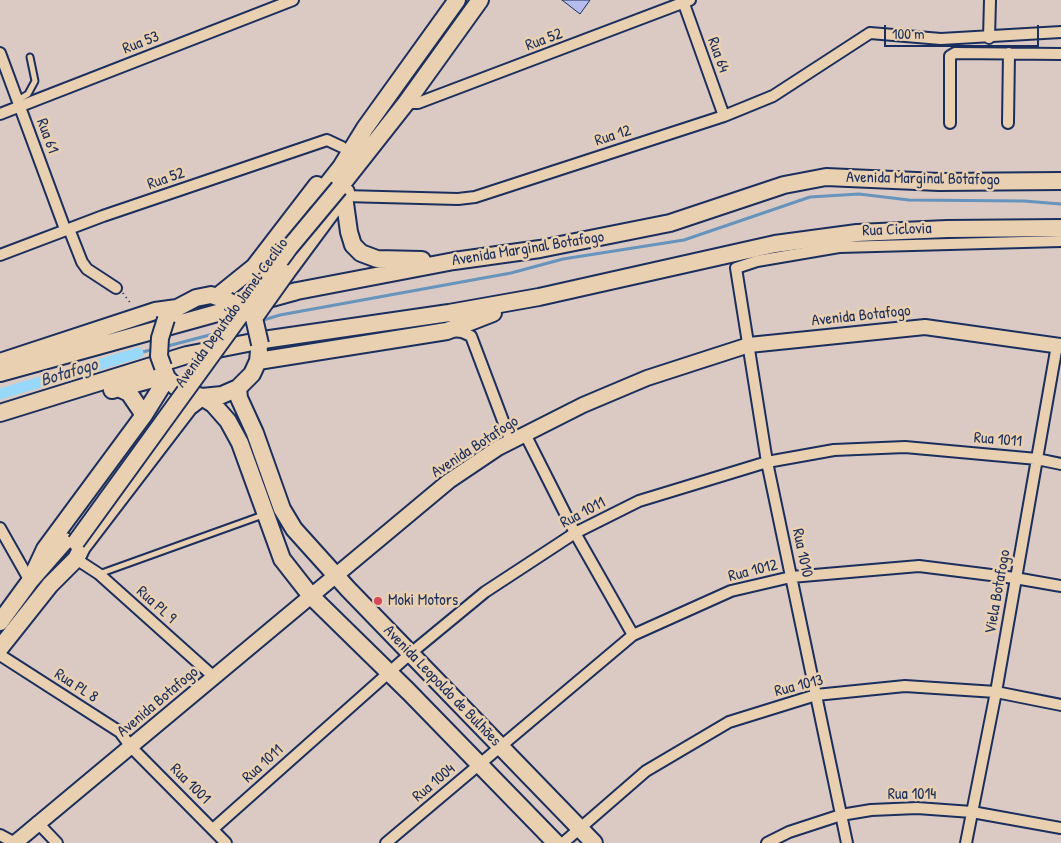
<!DOCTYPE html>
<html>
<head>
<meta charset="utf-8">
<style>
	body { margin:0 }
	#map { position:relative; width:1061px; height:843px; overflow:hidden; background:#dacac3; font-family:"Patrick Hand",sans-serif }
	canvas { display:block }
	.scale { position:absolute; left:884px; top:25px; width:155px; height:22px; box-sizing:border-box; border:2px solid #1b2f5e; border-top:0; padding-left:6px; font-size:15px; line-height:18px; white-space:nowrap; color:#1b2f5e; -webkit-text-stroke:4px #e9d0b1; paint-order:stroke }
</style>
</head>
<body>
<div id="map">
<canvas width="1061" height="843"></canvas>
<div class="scale">100 m</div>
</div>
<script>
const g = document.querySelector('canvas').getContext('2d');
g.lineJoin = 'round';
const shape = rows => new Path2D(rows.map(r => 'M' + r).join(''));
function stroke(path, color, width, dash) { g.strokeStyle = color; g.lineWidth = width; g.lineCap = dash ? 'butt' : 'round'; g.setLineDash(dash || []); g.stroke(path); }
function fillPath(path, color) { g.fillStyle = color; g.fill(path, 'evenodd'); }
function write(font, color, halo, rows, align = 'center') {
  g.font = font + ' "Patrick Hand",sans-serif'; g.lineWidth = 5; g.setLineDash([]); g.textBaseline = 'middle'; g.strokeStyle = halo; g.fillStyle = color; for (const [text, x, y, turn = 0] of rows) {
    g.save(); g.translate(x, y); g.rotate((+turn || 0) * Math.PI / 180); g.textAlign = isNaN(turn) ? turn : align; if (halo) g.strokeText(text, 0, 0); g.fillText(text, 0, 0); g.restore();
  }
}
const stream = shape([
	[260,321,280,315,511,273,563,259,684,240,810,197,859,194,909,200,1024,201,1061,204],
	[164,347,221,332],
	[138,353,155,349]
]);
const canal = shape([
	[0,394,138,353]
]);
const building = shape([
	[562,0,590,0,580,14,562,0]
]);
const path = shape([
	[123,293,132,305]
]);
const lane = shape([
	[18,100,28,94,35,81,30,57],
	[99,574,263,515]
]);
const street = shape([
	[684,4,724,116],
	[989,38,990,0],
	[0,53,65,229],
	[406,103,418,103,690,0],
	[0,114,293,0],
	[950,123,950,56,955,53,1061,54],
	[1008,123,1009,53],
	[344,196,458,199,475,197,724,116,773,96,870,33,941,39,1061,32],
	[69,229,82,262,87,269,116,288],
	[0,255,103,216,327,140,342,147],
	[451,331,462,332,471,336,511,442],
	[525,434,575,533,633,635],
	[0,528,30,581],
	[76,559,99,574,214,677],
	[0,655,120,732,131,747,226,843],
	[37,822,57,843],
	[213,829,411,653,485,592,575,533,639,501,767,462,834,450,905,447,1037,459,1061,464],
	[0,835,15,843],
	[386,843,633,635,731,591,791,577,919,566,1015,578,1061,586],
	[563,843,646,771,729,722,816,695,905,686,996,692,1061,705],
	[767,843,789,832,841,815,871,810,917,808,972,812,1061,828],
	[847,843,767,462,736,268,757,261,839,247,1061,241],
	[966,843,996,692,1057,345]
]);
const secondary = shape([
	[15,843,449,481,498,448,583,405,647,378,749,345,925,327,1061,346]
]);
const primary = shape([
	[339,188,406,103,480,0],
	[344,196,349,232,353,245,361,253,377,259,422,260],
	[315,200,341,167,365,128,457,0],
	[286,273,346,192],
	[218,296,254,267,317,185],
	[170,315,177,308,196,298,211,295,226,300],
	[258,361,447,331,493,313],
	[0,362,155,311,177,308],
	[163,368,167,378,180,391,202,397,222,395,238,388,252,374,258,361,259,351],
	[0,373,297,291,454,261,540,249,670,223,784,185,826,177,939,182,1061,181],
	[118,388,129,393,144,415],
	[238,388,239,398,255,433,282,509,294,529,348,589,594,843],
	[112,390,153,379,167,378],
	[0,413,187,355,263,340,449,313,539,297,775,244,857,233,947,229,1061,228],
	[30,581,45,549,144,415,167,378],
	[0,622,30,581,65,541],
	[0,648,50,585,76,559,82,547,189,407,202,397,213,404,228,421,240,443,282,559,311,596,409,692,556,843]
]);
const primaryBridge = shape([
	[228,301,248,310,254,318,260,344],
	[254,318,286,273],
	[163,367,159,356,160,338,166,319],
	[76,542,289,248,339,188]
]);
const markers = [
	[378,601,5,"#d1495b"]
];
const streetNames = [
	["Rua 52",544,40,-20],
	["Rua 53",141,43,-21],
	["Rua 64",718,55,70],
	["Rua 61",47,136,70],
	["Rua 12",613,136,-18],
	["Rua 52",166,179,-19],
	["Avenida Marginal Botafogo",923,179,1],
	["Rua Ciclovia",897,230,-2],
	["Avenida Marginal Botafogo",528,249,-9],
	["Avenida Deputado Jamel Cecílio",232,313,-54],
	["Avenida Botafogo",861,316,-6],
	["Rua 1011",998,440,5],
	["Avenida Botafogo",475,447,-33],
	["Rua 1011",583,513,-28],
	["Rua 1010",802,553,78],
	["Rua 1012",753,571,-14],
	["Viela Botafogo",998,592,-80],
	["Rua PL 9",156,605,42],
	["Rua PL 8",76,686,33],
	["Avenida Leopoldo de Bulhões",442,686,46],
	["Rua 1013",799,686,-14],
	["Avenida Botafogo",158,702,-40],
	["Rua 1011",263,764,-42],
	["Rua 1004",434,783,-40],
	["Rua 1001",190,784,45],
	["Rua 1014",912,795]
];
const poiNames = [
	["Moki Motors",388,601]
];
const waterNames = [
	["Botafogo",69,373,-17]
];
stroke(stream, '#6694bc', 3);
stroke(canal, '#98d8fa', 11);
fillPath(building, '#b6bced');
stroke(building, '#1b2f5e', 1);
stroke(lane, '#1b2f5e', 9);
stroke(street, '#1b2f5e', 14);
stroke(secondary, '#1b2f5e', 18);
stroke(primary, '#1b2f5e', 20);
stroke(path, '#1b2f5e', 2, [1, 4]);
stroke(lane, '#e9d0b1', 5);
stroke(street, '#e9d0b1', 10);
stroke(secondary, '#e9d0b1', 14);
stroke(primary, '#e9d0b1', 16);
stroke(primaryBridge, '#1b2f5e', 20, []);
stroke(primaryBridge, '#e9d0b1', 16);
for (const [x, y, r, color] of markers) { const dot = new Path2D(); dot.arc(x, y, r, 0, 2 * Math.PI); g.fillStyle = color; g.fill(dot); stroke(dot, '#e9d0b1', 2); }
write('16px', '#1b2f5e', '#e9d0b1', streetNames);
write('16px', '#1b2f5e', '#e9d0b1', poiNames, 'left');
write('italic 18px', '#28406e', '#e9d0b1', waterNames);
</script>
</body>
</html>
